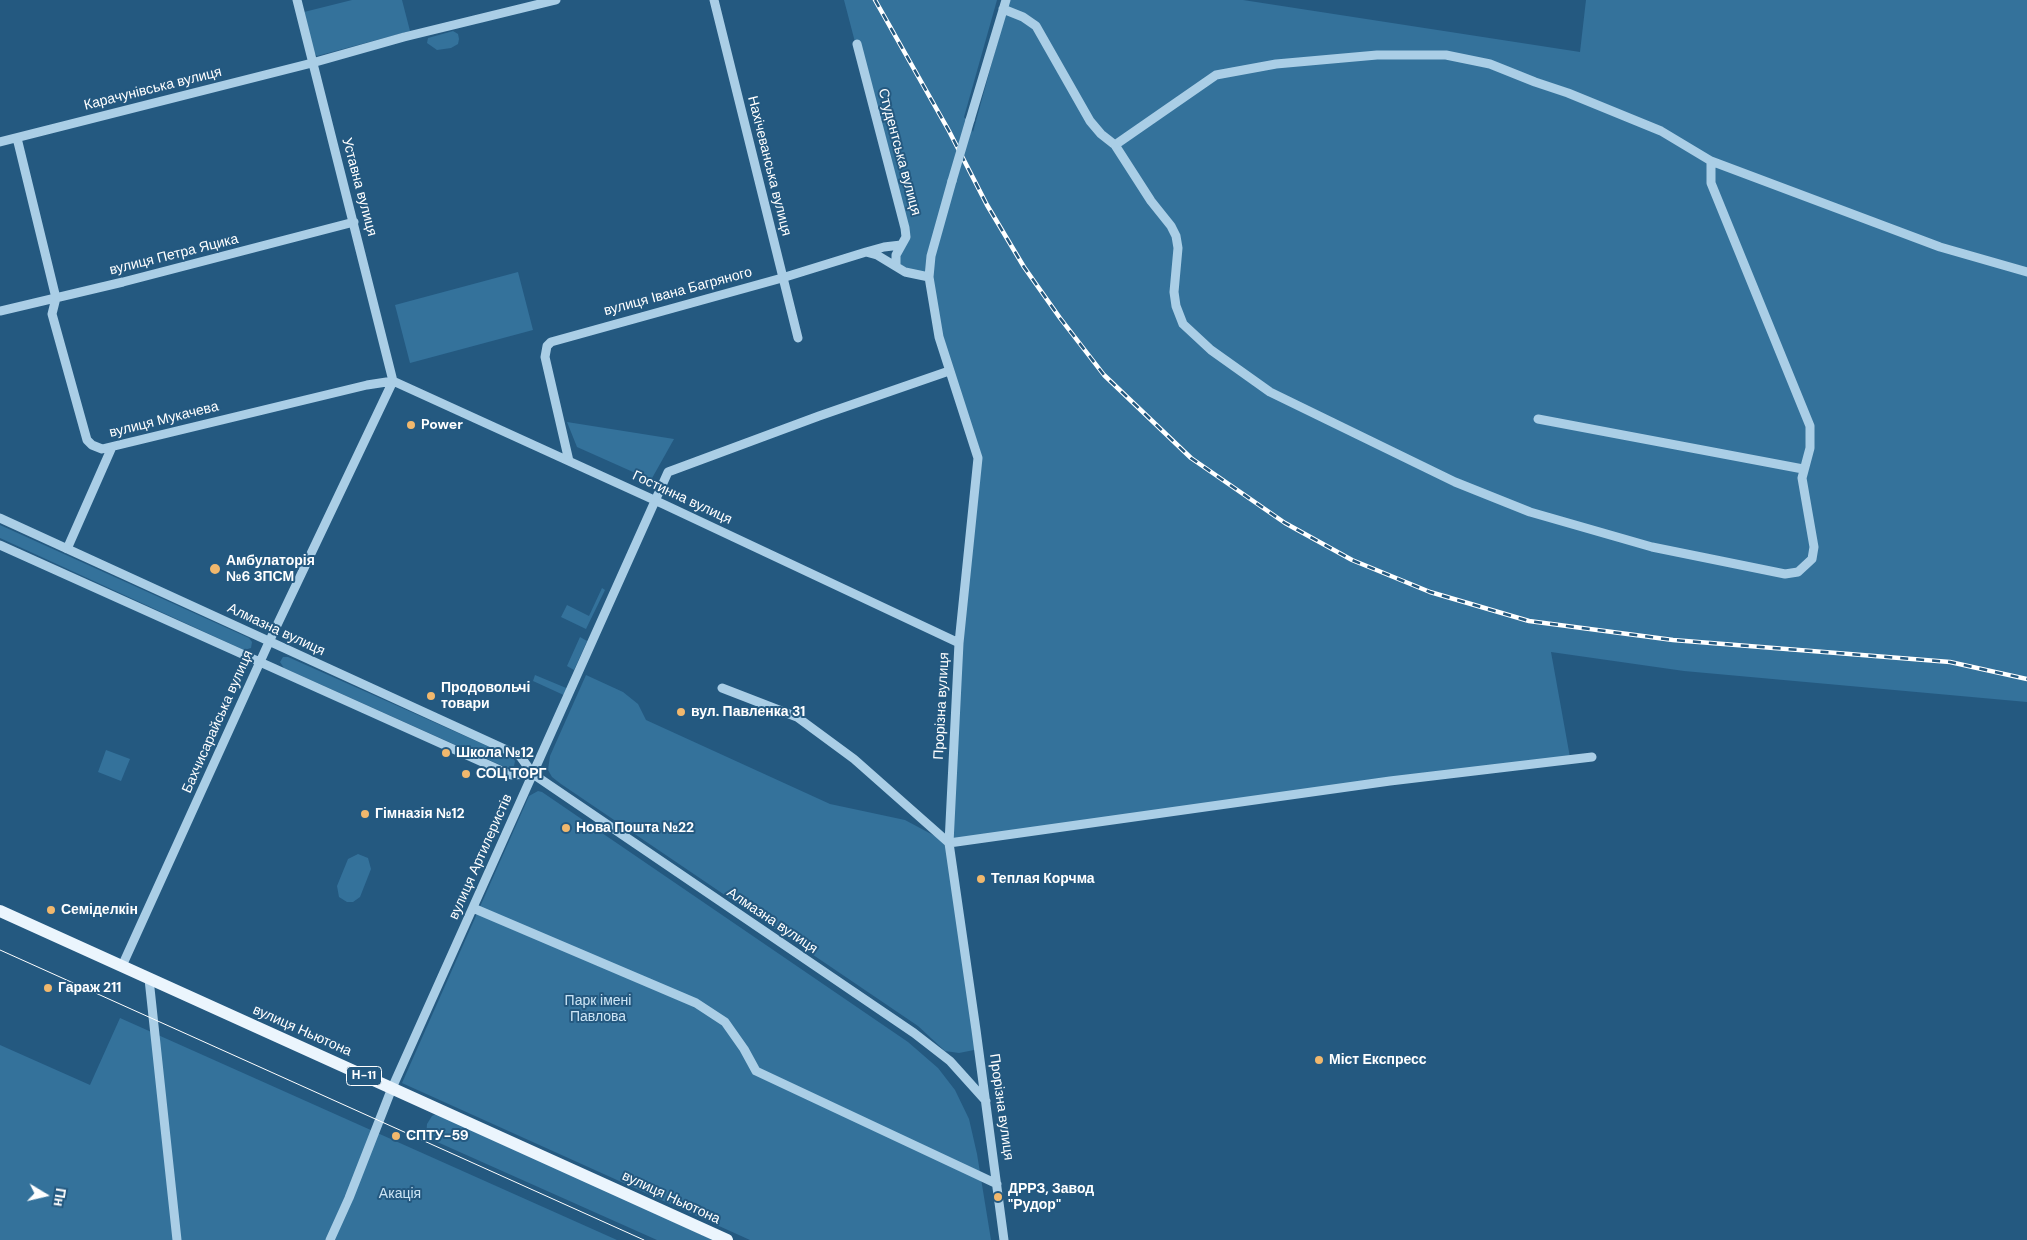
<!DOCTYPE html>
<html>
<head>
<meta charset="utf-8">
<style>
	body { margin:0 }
	#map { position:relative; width:2027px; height:1240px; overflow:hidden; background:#245980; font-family:"DM Sans",sans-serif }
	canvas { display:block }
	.north { position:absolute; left:20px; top:1170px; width:50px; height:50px; -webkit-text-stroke:4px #245980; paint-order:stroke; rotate:99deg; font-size:14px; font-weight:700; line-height:20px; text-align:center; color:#fff }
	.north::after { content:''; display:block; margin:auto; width:18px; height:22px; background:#fff; clip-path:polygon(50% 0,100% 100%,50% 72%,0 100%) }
</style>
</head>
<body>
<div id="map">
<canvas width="2027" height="1240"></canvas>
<div class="north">Пн</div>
</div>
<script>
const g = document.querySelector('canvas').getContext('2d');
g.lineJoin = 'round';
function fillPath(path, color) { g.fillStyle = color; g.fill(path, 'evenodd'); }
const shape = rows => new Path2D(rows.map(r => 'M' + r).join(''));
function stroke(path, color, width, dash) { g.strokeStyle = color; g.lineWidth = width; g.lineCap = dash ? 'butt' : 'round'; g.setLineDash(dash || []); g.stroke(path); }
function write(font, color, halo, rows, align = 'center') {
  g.font = font + ' "DM Sans",sans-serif'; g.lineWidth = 4; g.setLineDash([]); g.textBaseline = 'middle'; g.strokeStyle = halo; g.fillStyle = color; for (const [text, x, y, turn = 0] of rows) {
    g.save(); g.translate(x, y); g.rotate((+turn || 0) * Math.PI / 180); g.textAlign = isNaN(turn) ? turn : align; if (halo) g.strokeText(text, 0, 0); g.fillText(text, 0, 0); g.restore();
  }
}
const green = shape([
	[352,0,402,0,410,31,317,56,314,53,304,12],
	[844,0,997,0,964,117,973,132,1009,0,1243,0,1580,52,1586,0,2027,0,2027,702,1684,671,1551,652,1571,763,1390,781,949,843,979,1049,959,1053,945,1051,918,1026,561,784,552,777,548,770,550,756,586,675,623,692,638,704,646,720,830,804,905,820,948,843,959,643,978,458,949,371,929,277,896,266,906,237],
	[453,31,458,34,459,39,458,44,451,48,437,50,427,43,428,38],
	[518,272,533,330,410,363,395,305],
	[567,422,674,439,651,480,577,447],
	[0,525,249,638,252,642,251,648,244,650,0,538],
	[602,588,605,590,586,629,561,617,567,605,589,616],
	[580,637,587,641,574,670,567,666],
	[283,657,288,657,512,757,515,761,514,766,507,768,284,668,280,662],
	[535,675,571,690,568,697,533,681],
	[106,750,130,759,121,781,98,772],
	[538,791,542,792,908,1042,938,1068,955,1090,969,1119,977,1154,991,1240,750,1240,402,1083,529,796],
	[358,854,368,858,371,869,360,897,353,902,347,902,339,897,337,886,348,859],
	[120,1018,617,1240,0,1240,0,1045,90,1085],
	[438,1113,713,1240,657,1240,426,1137,427,1124,432,1116]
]);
const minor = shape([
	[297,0,393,381],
	[714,0,798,338],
	[1003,9,1023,17,1036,26,1090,121,1101,134,1115,145,1151,201,1171,226,1176,236,1178,248,1174,292,1176,306,1183,324,1211,350,1270,392,1455,482,1530,512,1652,547,1785,574,1798,572,1812,559,1814,547,1802,478,1810,448,1810,426,1711,183,1711,161],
	[857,44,905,228,906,237,896,255,896,266],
	[970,120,1006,0],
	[17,138,56,298,52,314,87,440,92,445,102,449,367,385,393,381,663,504,959,643],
	[0,142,312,63,404,37,556,0],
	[1115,145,1216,75,1276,64,1377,55,1446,55,1490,64,1535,82,1568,93,1661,131,1711,161,1940,247,2027,272],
	[952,181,931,256,929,277,939,337,978,458,959,643,949,843,976,1030,1004,1240],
	[866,252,884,247,901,245],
	[0,311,123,282,354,222],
	[1538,419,1803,469],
	[569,461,545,357,547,346,551,342,782,278,866,252,877,255,905,272,929,277],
	[0,518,520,756,533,774,914,1033,950,1061,986,1101],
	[0,545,511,775,533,774],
	[67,549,112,447],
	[722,688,797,717,854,759,949,843,1390,781,1592,757],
	[473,908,696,1003,725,1022,744,1049,756,1071,997,1184],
	[122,966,269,642,393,381],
	[149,979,177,1240],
	[330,1240,349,1198,392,1088,668,472,819,416,949,371]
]);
const major = shape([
	[0,911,727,1240]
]);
const tram = shape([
	[0,950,644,1240]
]);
const rail = shape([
	[875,0,949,131,987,205,1024,267,1060,318,1104,375,1191,458,1285,523,1352,560,1430,592,1529,621,1673,640,1950,662,2027,679]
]);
const minorBridge = shape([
	[952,181,970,120]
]);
const markers = [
	[411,425,5,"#f1b86d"],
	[215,569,6,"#f1b86d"],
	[431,696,5,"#f1b86d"],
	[681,712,5,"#f1b86d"],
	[446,753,5,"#f1b86d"],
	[466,774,5,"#f1b86d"],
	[365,814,5,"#f1b86d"],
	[566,828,5,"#f1b86d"],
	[981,879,5,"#f1b86d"],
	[51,910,5,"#f1b86d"],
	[48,988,5,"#f1b86d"],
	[1319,1060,5,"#f1b86d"],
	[396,1136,5,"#f1b86d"],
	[998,1197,5,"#f1b86d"]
];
const shields = [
	[364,1076,35]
];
const shieldNames = [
	["Н-11",364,1076]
];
const streetNames = [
	["Карачунівська вулиця",153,89,-14],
	["Студентська вулиця",899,152,75],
	["Нахічеванська вулиця",769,166,76],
	["Уставна вулиця",359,187,75],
	["вулиця Петра Яцика",174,255,-14],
	["вулиця Івана Багряного",678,292,-15],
	["вулиця Мукачева",164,420,-14],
	["Гостинна вулиця",682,498,25],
	["Алмазна вулиця",276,630,25],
	["Прорізна вулиця",942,706,-87],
	["Бахчисарайська вулиця",218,722,-66],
	["вулиця Артилеристів",481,857,-66],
	["Алмазна вулиця",772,921,34],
	["вулиця Ньютона",302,1031,24],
	["Прорізна вулиця",1001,1107,82],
	["вулиця Ньютона",671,1198,25]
];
const poiNames = [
	["Power",421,425],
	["Амбулаторія",226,561],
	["№6 ЗПСМ",226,577],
	["Продовольчі",441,688],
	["товари",441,704],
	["вул. Павленка 31",691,712],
	["Школа №12",456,753],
	["СОЦ ТОРГ",476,774],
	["Гімназія №12",375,814],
	["Нова Пошта №22",576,828],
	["Теплая Корчма",991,879],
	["Семіделкін",61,910],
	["Гараж 211",58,988],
	["Міст Експресс",1329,1060],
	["СПТУ-59",406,1136],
	["ДРРЗ, Завод",1008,1189],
	["\"Рудор\"",1008,1205]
];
const parkNames = [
	["Парк імені",598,1001],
	["Павлова",598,1017],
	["Акація",400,1194]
];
fillPath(green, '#34729b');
stroke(minor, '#aacee6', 9);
stroke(major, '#ebf5fd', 12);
stroke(tram, '#fff', 1);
stroke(rail, '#fff', 4.5);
stroke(rail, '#245980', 2.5, [8]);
stroke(minorBridge, '#aacee6', 9);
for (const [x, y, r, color] of markers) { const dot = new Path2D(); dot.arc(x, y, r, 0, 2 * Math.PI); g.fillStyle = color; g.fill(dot); stroke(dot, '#245980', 2); }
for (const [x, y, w] of shields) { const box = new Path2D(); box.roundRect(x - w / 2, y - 9.5, w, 19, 4); g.fillStyle = '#245980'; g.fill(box); stroke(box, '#fff', 1); }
write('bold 12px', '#fff', null, shieldNames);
write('14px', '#fff', '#245980', streetNames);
write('bold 14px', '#fff', '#245980', poiNames, 'left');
write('14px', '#cde5f5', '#245980', parkNames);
</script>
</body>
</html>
